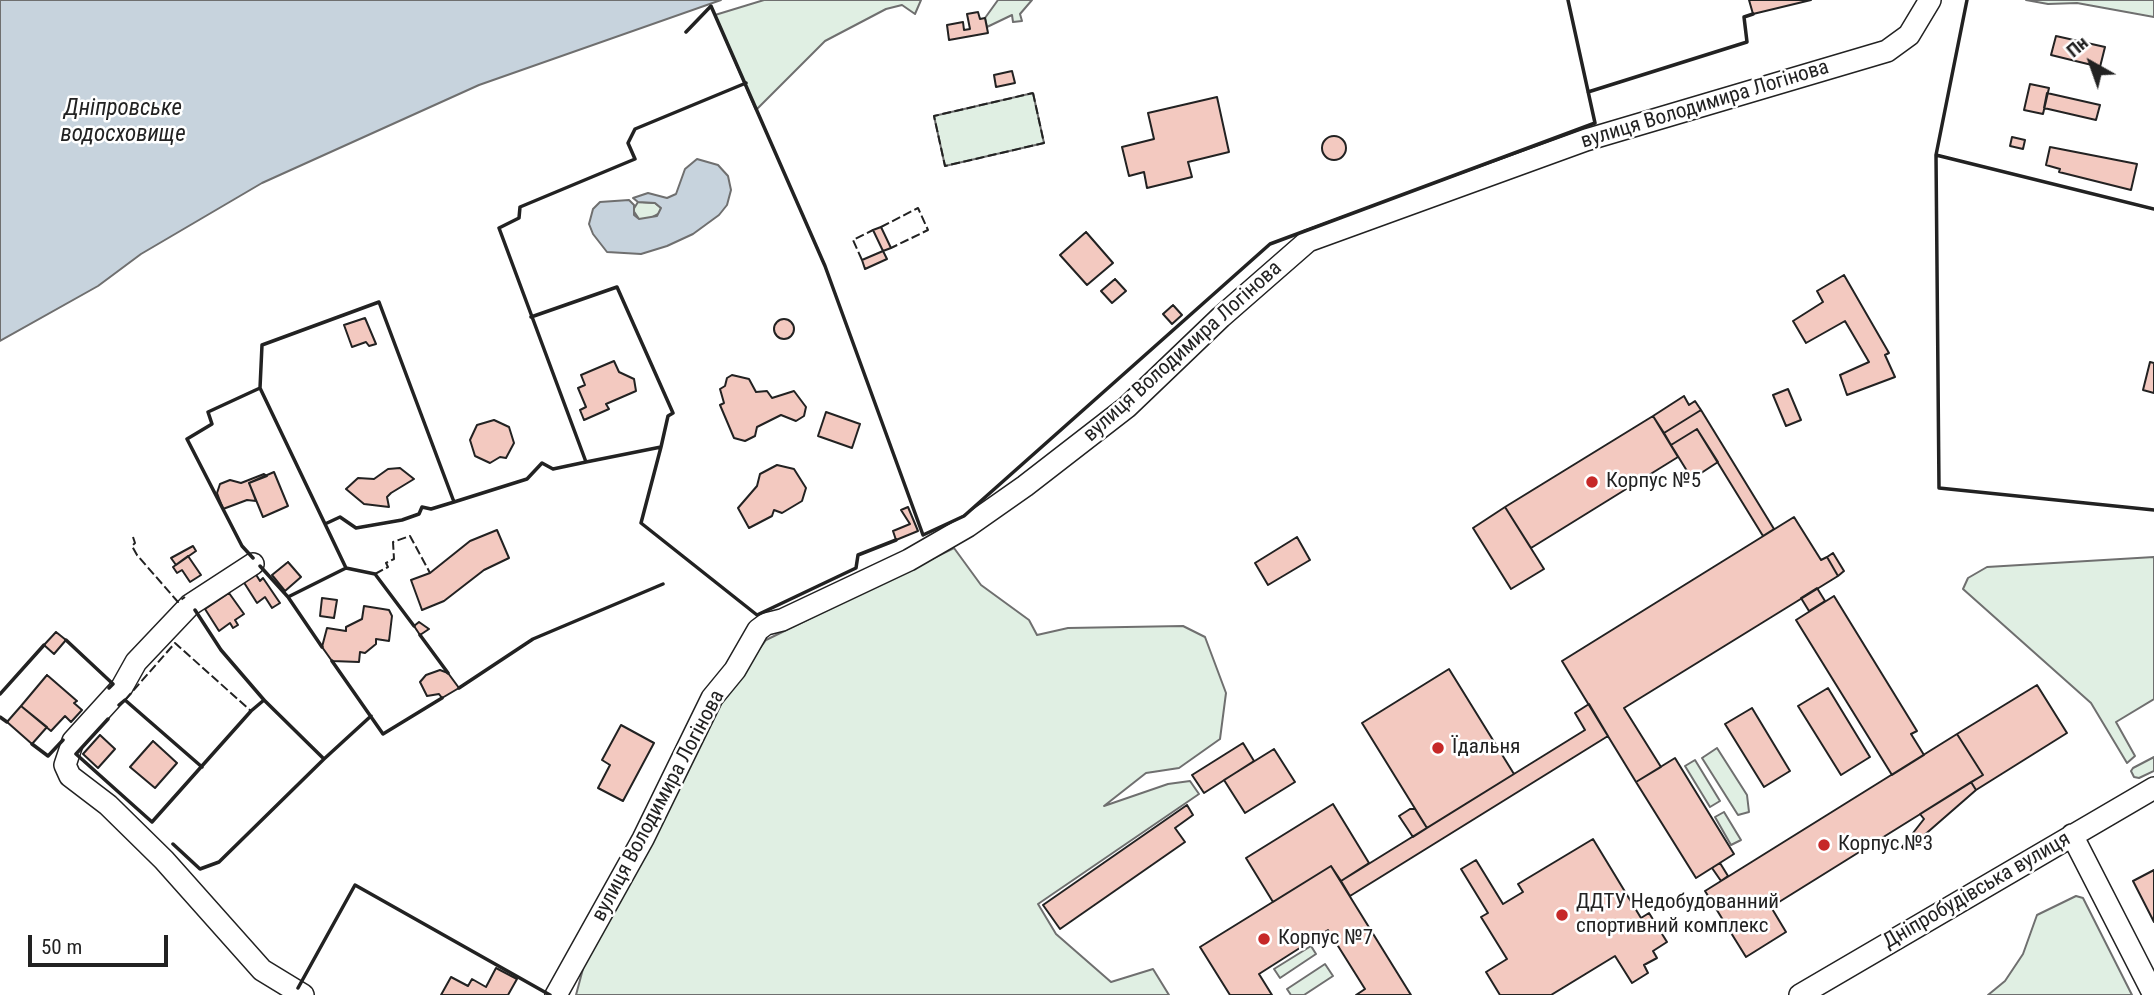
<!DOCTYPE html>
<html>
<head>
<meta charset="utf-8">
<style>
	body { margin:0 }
	#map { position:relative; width:2154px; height:995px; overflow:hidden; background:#fff; font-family:"Roboto Condensed",sans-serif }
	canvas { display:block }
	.north { position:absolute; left:2056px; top:28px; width:70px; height:70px; -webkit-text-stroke:5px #fff; paint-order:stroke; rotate:320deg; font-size:19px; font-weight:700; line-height:28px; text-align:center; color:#222 }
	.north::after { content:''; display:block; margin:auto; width:24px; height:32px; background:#222; clip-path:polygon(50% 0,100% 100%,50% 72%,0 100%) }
	.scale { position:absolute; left:28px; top:935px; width:140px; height:32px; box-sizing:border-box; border:4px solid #222; border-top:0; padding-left:9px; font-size:21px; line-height:24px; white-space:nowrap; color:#222; -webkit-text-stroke:5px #fff; paint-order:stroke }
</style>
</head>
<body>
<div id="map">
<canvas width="2154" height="995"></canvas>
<div class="north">Пн</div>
<div class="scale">50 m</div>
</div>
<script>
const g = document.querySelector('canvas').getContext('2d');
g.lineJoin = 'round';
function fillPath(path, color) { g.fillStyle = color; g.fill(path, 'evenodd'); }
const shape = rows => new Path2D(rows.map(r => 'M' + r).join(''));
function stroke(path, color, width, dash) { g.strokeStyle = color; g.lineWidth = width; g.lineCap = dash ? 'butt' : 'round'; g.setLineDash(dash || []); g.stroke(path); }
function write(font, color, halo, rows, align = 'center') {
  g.font = font + ' "Roboto Condensed",sans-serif'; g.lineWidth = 5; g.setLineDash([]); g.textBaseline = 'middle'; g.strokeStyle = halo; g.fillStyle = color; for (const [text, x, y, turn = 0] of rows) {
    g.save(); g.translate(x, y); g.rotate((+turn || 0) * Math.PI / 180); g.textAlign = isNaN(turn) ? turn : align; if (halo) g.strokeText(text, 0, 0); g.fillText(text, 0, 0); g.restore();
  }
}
const green = shape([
	[764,0,921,0,915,14,902,5,886,9,825,41,756,110,715,15,764,0],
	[998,0,1032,0,1020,14,1022,21,1013,22,1012,15,987,27,985,18,998,0],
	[2026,0,2154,0,2154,17,2077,3,2048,4,2026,0],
	[1033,93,1044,143,945,166,934,116,1033,93],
	[638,202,655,203,661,208,660,213,649,219,639,219,633,210,638,202],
	[954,548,981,585,1029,620,1037,635,1068,628,1183,626,1205,637,1226,693,1220,739,1179,768,1146,773,1104,806,1168,784,1190,781,1199,794,1038,904,1056,934,1111,982,1153,969,1169,995,576,995,584,965,718,704,766,640,954,548],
	[2154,557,2154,699,2116,722,2135,756,2127,763,2091,703,1963,589,1968,578,1987,567,2154,557],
	[1717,748,1747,795,1749,812,1738,815,1702,758,1717,748],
	[2154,757,2154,771,2139,778,2134,777,2131,771,2133,768,2154,757],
	[1695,760,1720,801,1710,807,1685,766,1695,760],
	[1724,812,1741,840,1731,845,1715,817,1724,812],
	[2076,896,2083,898,2132,995,1988,995,2005,981,2023,954,2037,915,2076,896],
	[1311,946,1316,954,1280,978,1274,969,1311,946],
	[1325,964,1333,976,1304,995,1291,995,1287,989,1325,964]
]);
const water = shape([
	[0,0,721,0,479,85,262,183,141,254,98,286,0,341,0,0],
	[697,159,718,165,728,176,731,190,727,205,719,215,693,234,667,246,641,254,607,252,593,234,589,224,593,209,600,202,629,200,634,205,634,215,639,219,657,216,661,208,655,203,638,202,633,198,648,193,667,198,676,194,685,169,697,159]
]);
const building = shape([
	[1749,0,1811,0,1753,14,1749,0],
	[978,12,980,19,985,18,988,33,949,40,947,25,963,22,964,30,970,29,967,14,978,12],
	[2056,36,2105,47,2100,67,2051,55,2056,36],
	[1012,71,1015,83,996,87,994,75,1012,71],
	[2030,84,2049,88,2043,114,2024,110,2030,84],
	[2047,93,2100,105,2096,120,2044,108,2047,93],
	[1217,97,1229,152,1188,162,1192,177,1147,188,1144,172,1129,176,1122,147,1154,139,1148,113,1217,97],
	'1322 148a12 12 0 1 1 24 0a12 12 0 1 1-24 0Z',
	[2012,137,2025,140,2023,149,2010,146,2012,137],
	[2050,147,2137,164,2131,190,2059,172,2060,169,2046,165,2050,147],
	[881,227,891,248,883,251,873,230,881,227],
	[1086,232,1113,263,1087,285,1060,255,1086,232],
	[883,251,887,259,865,269,862,260,883,251],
	[1844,275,1889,353,1885,355,1895,377,1847,395,1840,375,1869,362,1845,321,1806,343,1793,321,1823,302,1817,291,1844,275],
	[1115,279,1126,291,1112,303,1101,291,1115,279],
	[1173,305,1182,315,1172,324,1163,314,1173,305],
	[365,318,376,344,369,346,366,342,352,347,344,325,365,318],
	'774 329a10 10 0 1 1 20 0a10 10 0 1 1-20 0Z',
	[614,361,619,372,634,379,636,391,606,404,609,409,584,420,580,410,586,407,578,388,585,385,581,375,614,361],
	[2150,362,2154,363,2154,393,2143,390,2150,362],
	[732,375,749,379,756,392,767,391,772,398,794,391,806,407,804,416,796,421,781,415,757,427,755,436,745,441,734,438,720,405,724,403,720,389,725,386,727,378,732,375],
	[1788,389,1801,420,1786,426,1773,395,1788,389],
	[1684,396,1689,405,1695,401,1701,410,1664,433,1653,416,1684,396],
	[1701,410,1774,529,1763,536,1697,429,1671,445,1664,433,1701,410],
	[826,412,860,424,852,448,818,436,826,412],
	[1653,416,1678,457,1531,548,1505,507,1653,416],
	[494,420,509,427,514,443,506,458,500,457,490,463,475,456,470,440,477,425,494,420],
	[1697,429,1718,462,1692,479,1671,445,1697,429],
	[777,465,794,469,806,488,802,501,782,513,774,510,772,516,749,528,738,508,757,486,760,474,777,465],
	[400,468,414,479,391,493,387,497,389,507,364,504,346,489,358,478,374,479,388,469,400,468],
	[274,472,288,506,263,517,249,483,274,472],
	[264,474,267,476,249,483,256,501,247,500,223,509,217,493,220,484,230,480,241,483,264,474],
	[908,507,918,531,896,540,893,531,910,524,901,510,908,507],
	[1505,507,1544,569,1511,589,1473,528,1505,507],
	[1794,517,1821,560,1827,557,1838,576,1624,708,1661,767,1636,782,1562,661,1794,517],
	[497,530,509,558,484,570,444,601,422,610,411,580,430,573,470,541,497,530],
	[1297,537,1310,560,1268,585,1255,563,1297,537],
	[193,546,196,551,176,565,171,558,193,546],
	[1833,553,1844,571,1838,576,1827,557,1833,553],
	[188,556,201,575,190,582,182,570,177,573,173,567,188,556],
	[288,562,301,577,285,591,272,575,288,562],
	[255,573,260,581,263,578,280,603,272,608,265,597,257,603,243,581,255,573],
	[1817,588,1825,601,1809,611,1801,598,1817,588],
	[229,593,244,614,235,620,238,625,233,628,230,623,219,631,205,609,229,593],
	[1834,596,1917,731,1911,734,1924,755,1892,775,1796,620,1834,596],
	[322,598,337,600,334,618,320,616,322,598],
	[364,606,389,610,392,616,389,641,376,639,376,644,365,653,360,652,359,662,332,661,322,647,327,628,346,631,346,627,362,619,364,606],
	[419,622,429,629,420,635,414,626,419,622],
	[56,632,66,640,54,654,44,645,56,632],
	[1449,669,1514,774,1427,828,1362,723,1449,669],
	[440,670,448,673,459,688,442,698,439,694,427,696,420,682,426,675,440,670],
	[47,675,77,701,74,703,82,710,71,722,65,716,51,731,21,706,47,675],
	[2037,685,2067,733,1976,790,1971,782,1983,775,1957,734,2037,685],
	[1828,688,1870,757,1841,775,1798,706,1828,688],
	[1589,704,1608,736,1350,896,1341,881,1585,730,1575,713,1589,704],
	[21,706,47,727,32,744,7,722,21,706],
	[1752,708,1790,771,1764,787,1725,724,1752,708],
	[621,725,654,743,623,801,598,788,610,765,602,760,621,725],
	[1957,734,1983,775,1771,907,1786,932,1746,957,1705,891,1957,734],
	[100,735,115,749,98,768,83,754,100,735],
	[153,741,177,763,155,788,130,767,153,741],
	[1243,743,1254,761,1204,793,1192,775,1243,743],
	[1274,749,1295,782,1245,813,1224,780,1274,749],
	[1675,758,1734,854,1696,878,1636,782,1675,758],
	[1971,782,1976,790,1906,851,1902,847,1924,819,1920,814,1971,782],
	[1333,804,1369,863,1341,881,1331,866,1273,902,1246,858,1333,804],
	[1187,805,1193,815,1175,828,1185,842,1060,929,1043,905,1187,805],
	[1410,809,1415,809,1427,828,1413,837,1399,816,1410,809],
	[1593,839,1641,918,1649,913,1667,942,1653,951,1657,958,1644,965,1648,973,1632,983,1615,956,1551,995,1500,995,1486,972,1507,959,1481,917,1488,913,1461,869,1476,860,1503,904,1523,892,1518,884,1593,839],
	[1720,863,1728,876,1721,881,1712,868,1720,863],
	[1331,866,1411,995,1356,995,1365,989,1328,930,1259,974,1272,995,1230,995,1200,947,1331,866],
	[2154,870,2154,922,2133,881,2154,870],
	[496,968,517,979,508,995,441,995,451,977,468,986,472,979,486,987,496,968]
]);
const minor = shape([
	[253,564,190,605,136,662,122,687,73,741,65,765,70,776,108,805,164,860,262,970,303,995],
	[2072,835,2154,995],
	[556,995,643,839,712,698,735,670,758,630,766,624,782,620,909,560,968,526,1025,486,1127,407,1221,317,1308,241,1586,140,1887,51,1909,35,1930,0],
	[1800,995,2154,788]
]);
const fence = shape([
	[1033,93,1044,143,945,166,934,116,1033,93],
	[881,227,918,208,928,230,891,248],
	[862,260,853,240,873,230],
	[133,537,135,543,132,546,137,555,178,602,185,597],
	[375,574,388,567,386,563,394,559,393,542,410,536,430,573],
	[125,700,175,643,251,711]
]);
const wall = shape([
	[1967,0,1936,155,1939,488,2154,510],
	[686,32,711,6,825,266,923,535,964,516,1270,244,1595,123,1568,0],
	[746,83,635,129,628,143,635,159,520,207,519,218,499,228,586,462,661,447,641,523,757,615,856,568,858,555,896,540],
	[1588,92,1747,42,1744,17,1753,14],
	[1936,155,2154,209],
	[531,317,617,287,673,413,668,416,661,447],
	[454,502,431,509,422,507,419,514,402,520,356,528,340,517,325,524,260,388,262,345,379,302,454,502,527,479,542,463,553,469,586,462],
	[325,524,346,568],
	[253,558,242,546,187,439,212,424,208,412,260,388],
	[260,566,288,597],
	[195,610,221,650,264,700,324,759,371,716],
	[420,635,448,673],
	[66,640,113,684,109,688],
	[322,647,288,597,346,568,375,574,414,626],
	[332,661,383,734,442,698],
	[459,688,533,639,663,584],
	[0,694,44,645],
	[119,705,125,700,202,767],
	[0,717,7,722],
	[108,719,76,754,152,822,251,711,264,700],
	[32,744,48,756,63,740],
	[173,844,200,869,219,862,324,759],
	[298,988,355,885,550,995]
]);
const markers = [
	[1592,482,7,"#c62828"],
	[1438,748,7,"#c62828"],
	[1824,845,7,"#c62828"],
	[1562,915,7,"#c62828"],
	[1264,939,7,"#c62828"]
];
const streetNames = [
	["вулиця Володимира Логінова",1705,105,-17],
	["вулиця Володимира Логінова",1183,352,-42],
	["вулиця Володимира Логінова",659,806,-62],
	["Дніпробудівська вулиця",1977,891,-30]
];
const poiNames = [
	["Корпус №5",1606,482],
	["Їдальня",1452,748],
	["Корпус №3",1838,845],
	["ДДТУ Недобудованний",1576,903],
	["спортивний комплекс",1576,927],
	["Корпус №7",1278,939]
];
const waterNames = [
	["Дніпровське",123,109],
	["водосховище",123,135]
];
fillPath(green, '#e0efe3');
stroke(green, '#6f6f6f', 2);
fillPath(water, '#c7d3dd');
stroke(water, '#6f6f6f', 2);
fillPath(building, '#f3c9c0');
stroke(building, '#222', 2);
stroke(minor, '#222', 24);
stroke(minor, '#fff', 21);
stroke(fence, '#222', 2, [9, 3.5]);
stroke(wall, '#222', 3.5);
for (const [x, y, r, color] of markers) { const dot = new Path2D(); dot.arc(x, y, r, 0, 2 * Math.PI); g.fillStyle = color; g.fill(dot); stroke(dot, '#fff', 2.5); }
write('21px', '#222', '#fff', streetNames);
write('21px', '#222', '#fff', poiNames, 'left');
write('italic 23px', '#222', '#fff', waterNames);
</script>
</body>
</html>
